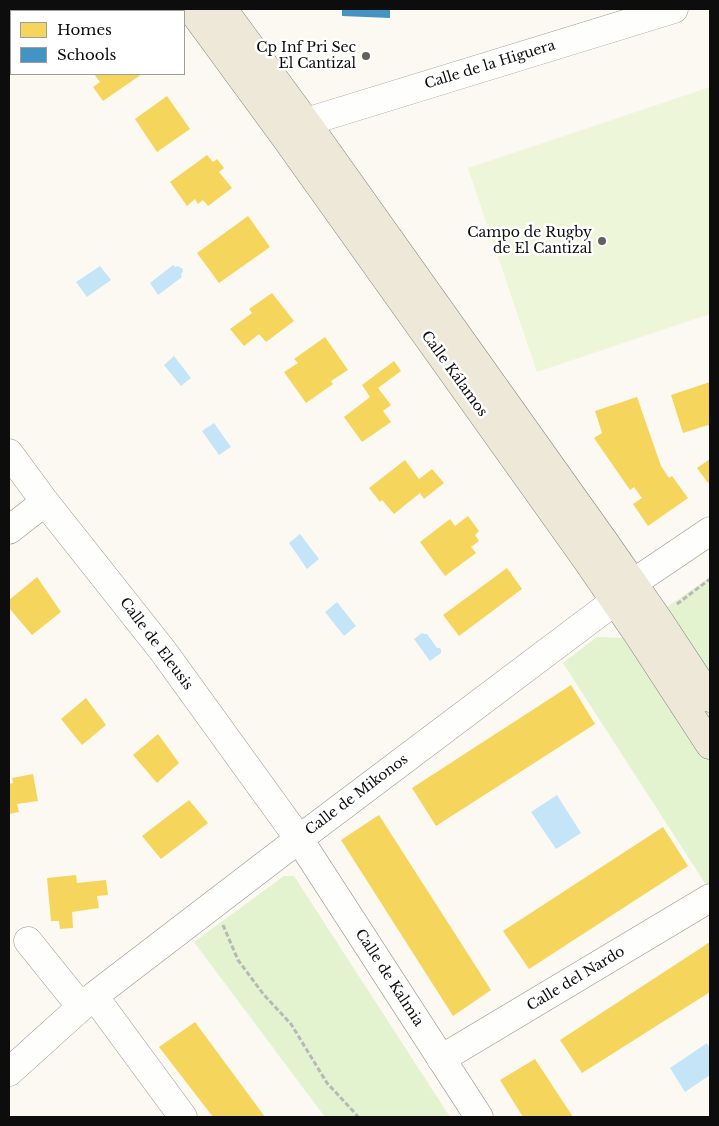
<!DOCTYPE html>
<html>
<head>
<meta charset="utf-8">
<style>
	body { margin:0 }
	#map { position:relative; width:719px; height:1126px; overflow:hidden; background:#fbf9f1; font-family:"Libre Baskerville",serif }
	canvas { display:block }
	.frame { position:absolute; inset:0; border:10px solid #0d0d0d; pointer-events:none }
	.legend { position:absolute; left:10px; top:10px; width:175px; height:65px; box-sizing:border-box; background:#fff; border:1px solid #9e9e9e; margin:0; padding:6px 9px; list-style:none; font-size:15px; color:#0d0d0d }
	.legend li { display:flex; align-items:center; gap:10px; height:25px }
	.legend b { width:25px; border:1px solid #9e9e9e }
</style>
</head>
<body>
<div id="map">
<canvas width="719" height="1126"></canvas>
<div class="frame"></div>
<ul class="legend">
<li><b style="height:14px;background:#f6d55c"></b>Homes</li>
<li><b style="height:14px;background:#4393c3"></b>Schools</li>
</ul>
</div>
<script>
const ctx = document.querySelector('canvas').getContext('2d');
ctx.lineJoin = 'round';
function fill(path, color) { ctx.fillStyle = color; ctx.fill(path, 'evenodd'); }
const shape = rows => new Path2D(rows.map(r => 'M' + r).join(''));
function strokePath(path, color, width, dash) { ctx.strokeStyle = color; ctx.lineWidth = width; ctx.lineCap = dash ? 'butt' : 'round'; ctx.setLineDash(dash || []); ctx.stroke(path); }
function write(font, color, halo, rows, align = 'center') {
  ctx.font = font + ' "Libre Baskerville",serif'; ctx.lineWidth = 5; ctx.setLineDash([]); ctx.textBaseline = 'middle'; ctx.strokeStyle = halo; ctx.fillStyle = color; for (const [text, x, y, turn = 0] of rows) {
    ctx.save(); ctx.translate(x, y); ctx.rotate((+turn || 0) * Math.PI / 180); ctx.textAlign = isNaN(turn) ? turn : align; if (halo) ctx.strokeText(text, 0, 0); ctx.fillText(text, 0, 0); ctx.restore();
  }
}
const green = shape([
	[710,577,710,891,563,663,597,637,623,638],
	[284,876,294,876,450,1117,325,1117,194,942]
]);
const pitch = shape([
	[710,87,710,314,537,372,468,168]
]);
const water = shape([
	[173,265,175,267,178,266,183,269,183,271,181,275,182,277,158,295,150,283],
	[100,266,111,280,87,297,76,282],
	[174,356,191,378,181,386,164,365],
	[214,423,231,447,219,455,202,431],
	[300,534,319,559,307,569,289,543],
	[337,602,356,626,344,636,325,612],
	[422,633,424,634,427,634,437,648,440,648,441,650,441,653,430,661,414,639],
	[557,795,581,833,556,849,531,812],
	[707,1043,710,1049,710,1075,685,1092,670,1068]
]);
const homes = shape([
	[56,9,100,9,101,11,58,11],
	[94,74,142,74,103,101,93,87,100,82],
	[167,96,190,129,157,152,135,119],
	[207,155,213,162,217,159,224,168,219,172,232,188,208,206,203,200,198,204,195,199,187,206,170,182],
	[248,216,270,247,219,283,197,253],
	[272,293,294,321,266,342,259,334,244,346,230,329,252,313,249,309],
	[325,337,348,370,331,381,333,384,306,403,284,372,298,363,294,359],
	[394,361,401,371,378,388,391,405,383,411,391,422,362,442,344,417,370,397,362,385],
	[710,382,710,428,708,425,683,433,671,395],
	[637,397,661,466,669,478,672,476,688,498,648,526,633,504,642,498,634,487,630,490,594,438,602,433,595,411],
	[710,459,710,482,708,483,697,468],
	[405,460,419,479,432,469,444,483,424,499,420,493,394,514,382,500,380,502,369,488],
	[468,516,479,531,475,535,479,541,471,547,476,553,445,576,420,542,450,519,455,526],
	[507,568,522,589,459,636,443,615],
	[37,577,61,612,32,635,9,608,9,600],
	[571,685,595,724,436,826,412,788],
	[86,698,106,725,82,745,61,719],
	[158,734,179,763,157,783,133,755],
	[33,774,38,801,17,804,19,812,9,814,9,784,13,783,12,778],
	[189,800,208,823,161,859,142,836],
	[379,815,491,990,453,1016,341,840],
	[663,827,688,866,529,969,503,931],
	[76,875,77,883,106,880,108,895,97,896,99,908,72,912,73,928,60,929,59,921,51,921,47,878],
	[710,942,710,992,582,1073,560,1040],
	[195,1022,265,1117,213,1117,159,1047],
	[535,1059,573,1117,523,1117,500,1080]
]);
const schools = shape([
	[342,9,390,9,390,18,342,16]
]);
const path = shape([
	[677,604,710,579],
	[223,925,238,960,264,995,291,1024,327,1083,353,1111,358,1117]
]);
const minor = shape([
	[306,122,674,9],
	[9,453,45,502,163,651,299,839,479,1117],
	[9,530,45,502],
	[28,941,81,1007],
	[94,996,183,1117],
	[441,1059,710,898],
	[9,1072,81,1007,94,996,299,839,615,601,633,583,710,531]
]);
const major = shape([
	[191,9,287,140,586,559,639,636,710,745],
	[223,9,306,122,606,544,660,622,710,698]
]);
const markers = [
	[366,56,5,"#60605d"],
	[602,241,5,"#60605d"]
];
const poiNames = [
	["Cp Inf Pri Sec",356,48],
	["El Cantizal",356,64],
	["Campo de Rugby",592,233],
	["de El Cantizal",592,249]
];
const streetNames = [
	["Calle de la Higuera",490,65,-17],
	["Calle Kálamos",454,374,54],
	["Calle de Eleusis",156,644,53],
	["Calle de Mikonos",357,795,-37],
	["Calle de Kalmia",389,978,57],
	["Calle del Nardo",576,979,-31]
];
fill(green, '#e3f2cf');
fill(pitch, '#eef6d9');
fill(water, '#c4e5f8');
fill(homes, '#f6d55c');
fill(schools, '#4393c3');
strokePath(minor, '#949390', 29);
strokePath(major, '#81817d', 29);
strokePath(path, '#b8b8b6', 3, [5, 2.5]);
strokePath(minor, '#fefefd', 28);
strokePath(major, '#ede8d8', 28);
for (const [x, y, r, color] of markers) { const dot = new Path2D(); dot.arc(x, y, r, 0, 2 * Math.PI); ctx.fillStyle = color; ctx.fill(dot); strokePath(dot, '#fff', 2); }
write('14px', '#0d0d0d', '#fff', poiNames, 'right');
write('14px', '#0d0d0d', '#fff', streetNames);
</script>
</body>
</html>
